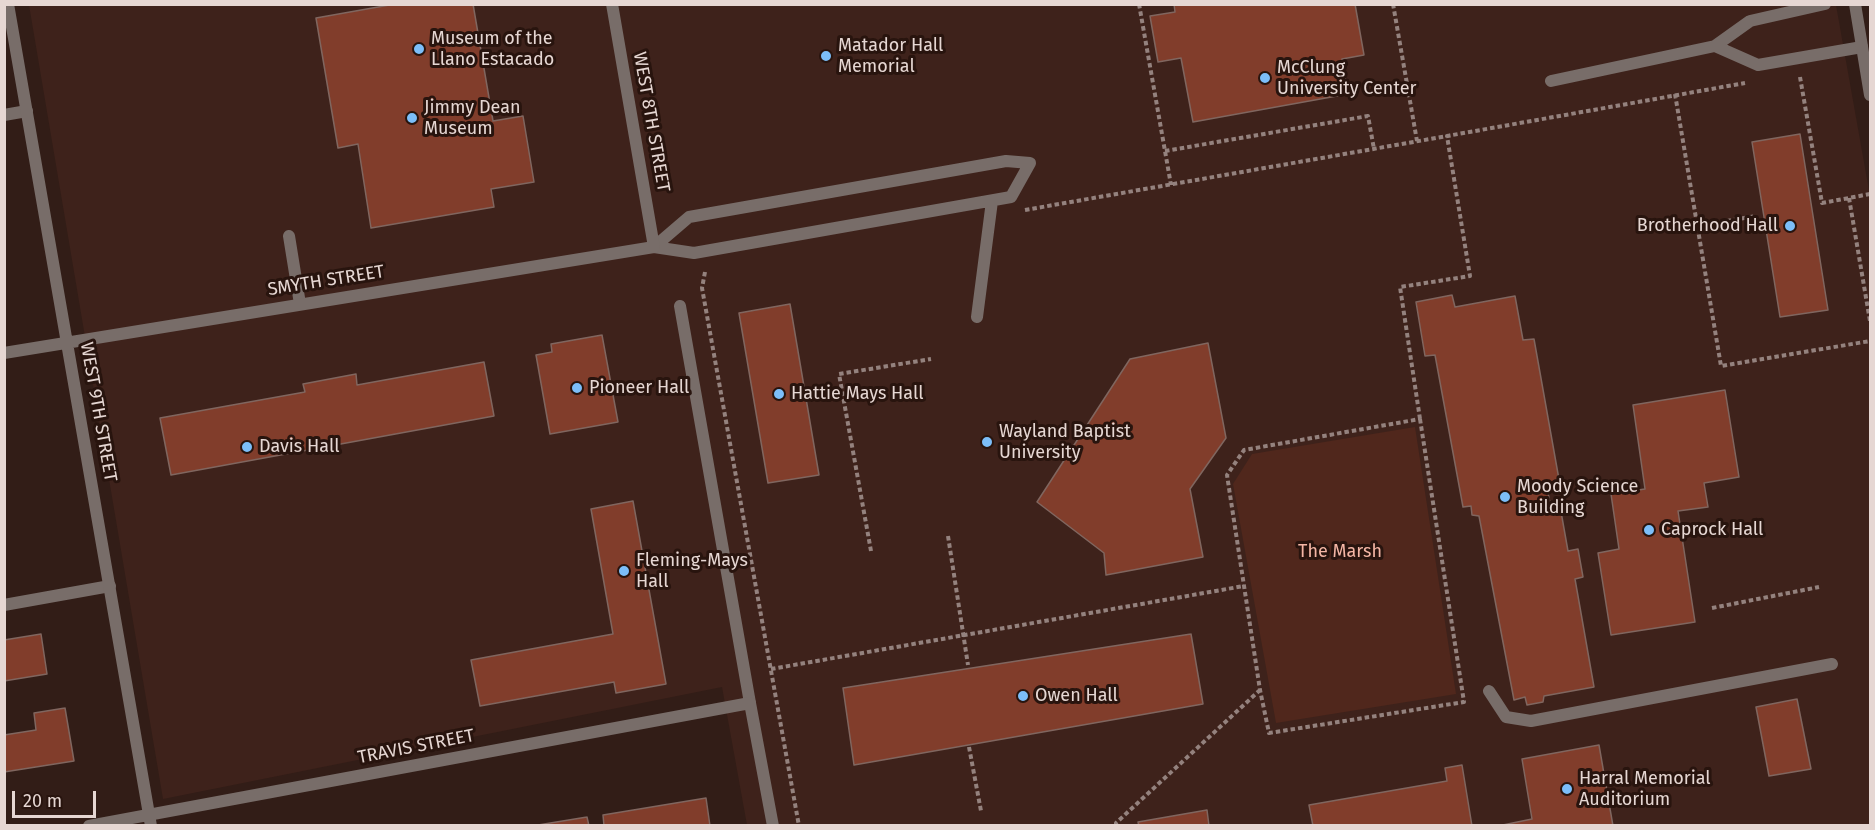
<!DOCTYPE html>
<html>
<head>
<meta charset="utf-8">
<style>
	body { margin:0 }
	#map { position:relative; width:1875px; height:830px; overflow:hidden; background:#321d17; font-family:"Fira Sans",sans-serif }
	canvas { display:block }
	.frame { position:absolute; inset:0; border:6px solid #e6d7d3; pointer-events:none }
	.scale { position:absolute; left:12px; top:791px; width:84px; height:27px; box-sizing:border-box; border:3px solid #e6d7d3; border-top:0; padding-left:8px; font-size:18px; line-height:21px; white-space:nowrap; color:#e6d7d3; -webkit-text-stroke:4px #28140e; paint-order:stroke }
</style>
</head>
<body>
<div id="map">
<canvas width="1875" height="830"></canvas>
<div class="frame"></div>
<div class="scale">20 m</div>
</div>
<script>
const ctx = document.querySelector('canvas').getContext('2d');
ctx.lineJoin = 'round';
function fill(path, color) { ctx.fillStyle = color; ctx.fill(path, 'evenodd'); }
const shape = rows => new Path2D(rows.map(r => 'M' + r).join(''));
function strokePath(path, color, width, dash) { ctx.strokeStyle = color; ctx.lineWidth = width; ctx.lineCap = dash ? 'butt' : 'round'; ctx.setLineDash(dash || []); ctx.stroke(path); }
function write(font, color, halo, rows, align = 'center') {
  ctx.font = font + ' "Fira Sans",sans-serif'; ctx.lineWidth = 6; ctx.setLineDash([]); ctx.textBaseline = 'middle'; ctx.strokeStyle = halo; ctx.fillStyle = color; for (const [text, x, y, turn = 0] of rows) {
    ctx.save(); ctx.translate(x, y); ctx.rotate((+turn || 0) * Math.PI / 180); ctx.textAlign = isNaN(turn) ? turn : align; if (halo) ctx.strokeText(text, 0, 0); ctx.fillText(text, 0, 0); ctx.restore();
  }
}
const built = shape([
	[29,5,1836,5,1870,196,1870,825,747,825,722,687,163,799]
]);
const green = shape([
	[1415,427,1456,694,1276,723,1233,484,1252,454]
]);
const building = shape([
	[395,4,473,4,493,121,523,116,534,182,491,189,494,207,371,228,358,144,338,148,316,18,395,4],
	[1174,4,1355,4,1364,55,1342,59,1348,94,1193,122,1181,58,1158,62,1150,16,1175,12,1174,4],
	[1800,134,1828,310,1780,317,1752,142,1800,134],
	[1452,295,1455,307,1515,296,1523,340,1534,339,1560,485,1547,488,1551,508,1560,506,1568,551,1578,549,1583,577,1575,579,1594,687,1544,696,1543,702,1527,705,1525,697,1514,700,1479,516,1472,515,1471,506,1463,507,1435,355,1425,356,1416,302,1452,295],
	[790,304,819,475,768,483,739,313,790,304],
	[602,335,618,422,550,434,536,355,552,352,551,344,602,335],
	[1208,343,1226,438,1190,489,1203,557,1106,575,1104,553,1037,502,1130,359,1208,343],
	[484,362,494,416,171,475,160,418,305,392,303,384,356,374,357,385,484,362],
	[1725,390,1739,477,1704,483,1708,507,1678,511,1695,622,1611,635,1598,553,1619,549,1611,494,1645,489,1633,405,1725,390],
	[633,501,666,684,616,693,614,682,480,706,471,660,613,634,591,509,633,501],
	[41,634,47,674,4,681,4,640,41,634],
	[1191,634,1203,704,854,765,843,688,1191,634],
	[1797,699,1811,769,1769,776,1756,707,1797,699],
	[65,708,74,761,4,772,4,735,36,730,34,713,65,708],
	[1599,745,1613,826,1498,826,1532,819,1522,759,1599,745],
	[1462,765,1472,826,1313,826,1309,805,1447,781,1445,768,1462,765],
	[706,798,710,826,604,826,603,815,706,798],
	[1207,810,1209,826,1139,826,1138,822,1207,810],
	[587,817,589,826,532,826,587,817]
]);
const path = shape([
	[1139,4,1171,185],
	[1393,4,1417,141],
	[1800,77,1822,203,1870,194],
	[1675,94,1721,366,1870,341],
	[1165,151,1368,116,1374,149],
	[1849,198,1870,321],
	[1025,210,1453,135],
	[1697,226,1756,216],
	[705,272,702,288,799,826],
	[1420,419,1464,702,1269,733,1260,690,1227,475,1244,450,1420,419],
	[1420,419,1400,287,1470,276,1447,136,1745,83],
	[948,536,968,665],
	[871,551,839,374,931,359],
	[1712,608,1819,587],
	[771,669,1244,586],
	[969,747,981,811],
	[1116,826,1116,823,1260,690]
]);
const service = shape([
	[1715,46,1758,65,1862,47],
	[1551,81,1715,46,1750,21,1825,4],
	[4,115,27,111],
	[1006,161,1030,163,1011,197,694,253,654,247,689,217,1006,161],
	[289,236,300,304],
	[680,306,750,703],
	[977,317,992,201],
	[4,605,110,586],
	[1489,691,1506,717,1531,721,1832,664]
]);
const minor = shape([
	[8,4,151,826],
	[1855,4,1870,95],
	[4,353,654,247,612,4],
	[89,826,750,703,773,826]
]);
const markers = [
	[419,49,6,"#7cbef9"],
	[826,56,6,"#7cbef9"],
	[1265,78,6,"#7cbef9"],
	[412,118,6,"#7cbef9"],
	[1790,226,6,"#7cbef9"],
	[577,388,6,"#7cbef9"],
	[779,394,6,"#7cbef9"],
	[987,442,6,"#7cbef9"],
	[247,447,6,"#7cbef9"],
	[1505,497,6,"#7cbef9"],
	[1649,530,6,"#7cbef9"],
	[624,571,6,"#7cbef9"],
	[1023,696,6,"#7cbef9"],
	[1567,789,6,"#7cbef9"]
];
const poiNames = [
	["Museum of the",431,39],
	["Llano Estacado",431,60],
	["Matador Hall",838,46],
	["Memorial",838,67],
	["McClung",1277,68],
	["University Center",1277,89],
	["Jimmy Dean",424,108],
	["Museum",424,129],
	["Brotherhood Hall",1778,226,"right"],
	["Pioneer Hall",589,388],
	["Hattie Mays Hall",791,394],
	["Wayland Baptist",999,432],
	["University",999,453],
	["Davis Hall",259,447],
	["Moody Science",1517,487],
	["Building",1517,508],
	["Caprock Hall",1661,530],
	["Fleming-Mays",636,561],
	["Hall",636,582],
	["Owen Hall",1035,696],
	["Harral Memorial",1579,779],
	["Auditorium",1579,800]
];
const streetNames = [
	["WEST 8TH STREET",651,122,80],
	["SMYTH STREET",326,281,-9],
	["WEST 9TH STREET",98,412,80],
	["TRAVIS STREET",416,747,-11]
];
const parkNames = [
	["The Marsh",1340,552]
];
fill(built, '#3e221b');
fill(green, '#50271c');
fill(building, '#813d2b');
strokePath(building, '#80665f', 1.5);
strokePath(path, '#94827e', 4, [4.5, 3]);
strokePath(service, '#786d69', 12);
strokePath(minor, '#786d69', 12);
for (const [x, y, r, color] of markers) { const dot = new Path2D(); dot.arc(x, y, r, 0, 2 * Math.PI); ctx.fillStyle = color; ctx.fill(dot); strokePath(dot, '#28140e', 2); }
write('18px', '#e6d7d3', '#28140e', poiNames, 'left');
write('18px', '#e6d7d3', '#28140e', streetNames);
write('18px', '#f4b6a5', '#28140e', parkNames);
</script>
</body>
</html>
